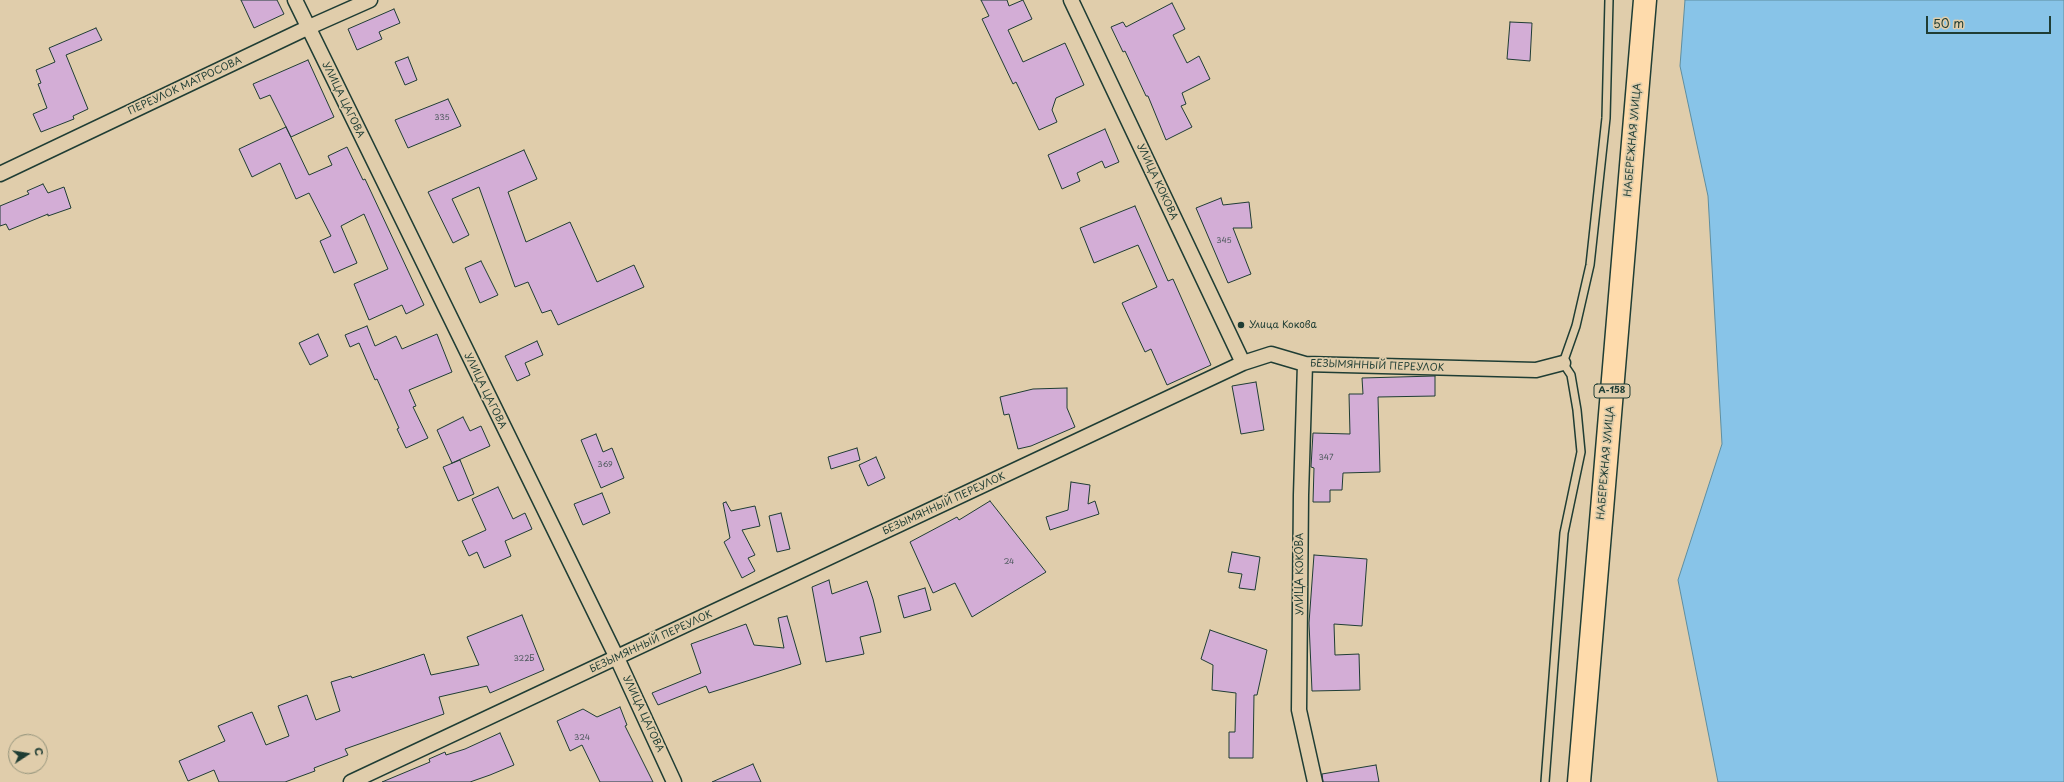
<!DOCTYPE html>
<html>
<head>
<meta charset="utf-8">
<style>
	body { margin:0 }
	#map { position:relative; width:2064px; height:782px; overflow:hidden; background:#e0cdab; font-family:"Playpen Sans",sans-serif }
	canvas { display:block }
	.north { position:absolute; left:8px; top:734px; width:40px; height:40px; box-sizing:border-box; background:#e0cdab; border:1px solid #93937b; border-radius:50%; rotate:78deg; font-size:11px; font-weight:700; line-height:16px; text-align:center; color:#1f3d34 }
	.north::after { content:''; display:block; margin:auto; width:14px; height:18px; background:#1f3d34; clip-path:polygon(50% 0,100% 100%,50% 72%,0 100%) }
	.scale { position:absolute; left:1926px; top:16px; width:125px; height:18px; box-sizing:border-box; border:2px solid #1f3d34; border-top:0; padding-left:5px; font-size:12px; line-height:14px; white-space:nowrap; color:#1f3d34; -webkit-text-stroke:3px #e0cdab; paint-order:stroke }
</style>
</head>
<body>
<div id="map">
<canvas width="2064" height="782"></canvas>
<div class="north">С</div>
<div class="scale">50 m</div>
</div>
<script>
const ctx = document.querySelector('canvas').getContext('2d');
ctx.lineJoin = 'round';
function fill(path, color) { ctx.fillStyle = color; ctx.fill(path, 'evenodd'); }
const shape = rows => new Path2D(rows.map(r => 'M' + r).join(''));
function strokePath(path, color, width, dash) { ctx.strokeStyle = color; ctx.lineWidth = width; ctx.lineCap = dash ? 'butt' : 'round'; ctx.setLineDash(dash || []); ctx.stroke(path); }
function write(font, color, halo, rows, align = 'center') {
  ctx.font = font + ' "Playpen Sans",sans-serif'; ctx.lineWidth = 3.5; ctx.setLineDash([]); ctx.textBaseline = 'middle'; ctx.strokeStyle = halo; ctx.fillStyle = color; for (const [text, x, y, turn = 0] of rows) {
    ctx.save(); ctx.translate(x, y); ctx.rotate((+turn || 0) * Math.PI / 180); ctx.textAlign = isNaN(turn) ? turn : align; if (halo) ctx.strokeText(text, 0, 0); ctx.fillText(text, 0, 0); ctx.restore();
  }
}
const water = shape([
	[1685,0,2064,0,2064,782,1718,782,1678,580,1722,444,1708,196,1680,66,1685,0]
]);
const building = shape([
	[241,0,277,0,284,14,254,28,241,0],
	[981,0,1007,0,1009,6,1023,0,1032,19,1008,30,1023,62,1065,43,1084,85,1056,98,1052,110,1057,122,1039,130,1016,82,1013,84,982,19,989,16,981,0],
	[1172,3,1185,29,1173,35,1187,63,1199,56,1210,79,1182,93,1186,104,1181,106,1192,127,1166,140,1148,96,1146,96,1125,51,1123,52,1111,27,1123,22,1126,27,1172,3],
	[394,9,400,23,379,32,382,39,357,50,348,29,394,9],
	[1510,22,1532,23,1530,61,1507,59,1510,22],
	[96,28,102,40,66,55,88,109,73,116,74,119,41,132,33,114,47,108,38,84,41,83,36,70,55,62,49,48,96,28],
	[408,57,417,80,405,85,395,62,408,57],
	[308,60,334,117,291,137,270,95,260,99,253,84,308,60],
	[448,99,461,126,408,148,395,120,448,99],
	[286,127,309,175,332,165,328,156,347,147,363,180,365,179,424,305,406,314,402,305,369,320,354,284,388,269,364,214,341,226,357,263,334,273,320,241,331,236,309,193,296,199,280,163,252,177,239,149,286,127],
	[1105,129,1119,162,1105,168,1102,161,1077,173,1080,181,1062,189,1048,155,1105,129],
	[524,150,537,179,508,192,526,242,570,222,597,282,634,265,644,287,558,325,551,310,542,313,528,282,515,287,479,187,452,199,469,235,453,243,428,192,524,150],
	[43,184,48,193,64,187,71,208,48,216,48,214,9,230,6,224,0,226,0,206,29,194,27,191,43,184],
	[1221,198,1223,205,1249,202,1252,228,1233,228,1251,274,1228,283,1196,208,1221,198],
	[1135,206,1168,281,1173,279,1211,365,1167,385,1151,349,1145,352,1122,303,1157,287,1138,245,1094,263,1080,228,1135,206],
	[481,261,498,295,480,303,465,268,481,261],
	[367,326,375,346,396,336,402,349,437,334,452,372,409,390,416,406,413,407,428,438,406,448,397,429,399,428,377,379,375,380,359,343,350,347,345,335,367,326],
	[318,334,328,356,310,365,299,343,318,334],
	[537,341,543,355,525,363,530,375,517,381,505,356,537,341],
	[1435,376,1435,396,1378,397,1380,472,1343,473,1342,490,1330,490,1330,502,1313,502,1314,468,1311,467,1313,433,1350,434,1349,394,1363,394,1362,378,1435,376],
	[1256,382,1264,430,1241,434,1232,386,1256,382],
	[1067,388,1067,408,1075,427,1031,446,1018,449,1009,414,1004,415,1000,397,1033,389,1067,388],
	[463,417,470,431,481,426,490,446,452,463,437,430,463,417],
	[596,434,603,452,612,448,624,478,601,488,581,440,596,434],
	[857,448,860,460,831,469,828,457,857,448],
	[876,457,885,478,868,486,859,465,876,457],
	[460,460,474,494,458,501,443,467,460,460],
	[1071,482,1090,485,1088,504,1095,501,1099,514,1050,530,1046,517,1068,510,1071,482],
	[498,487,513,519,525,513,532,529,505,541,511,556,484,568,477,552,469,556,462,541,486,530,472,499,498,487],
	[602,493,610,513,583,525,574,504,602,493],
	[990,501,1046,572,972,617,955,583,933,593,910,542,957,517,959,520,990,501],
	[726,502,731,511,755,506,760,526,742,530,755,555,748,558,755,571,742,578,724,542,730,538,723,503,726,502],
	[781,513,790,549,777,552,769,516,781,513],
	[1232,552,1260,557,1255,590,1239,588,1242,574,1228,572,1232,552],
	[1314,555,1367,559,1362,626,1334,624,1335,655,1359,654,1360,690,1312,691,1309,623,1314,555],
	[829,580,832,594,867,581,873,599,881,632,860,637,864,654,826,662,812,587,829,580],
	[925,588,931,610,904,618,898,596,925,588],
	[522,615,544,670,490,693,487,686,439,697,444,714,345,749,348,755,314,768,315,771,285,782,219,782,214,770,188,781,179,761,225,741,218,726,252,712,266,745,289,736,278,706,307,695,316,720,340,711,331,682,351,676,352,678,424,654,431,675,479,665,467,637,522,615],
	[787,616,801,664,709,693,706,686,658,705,652,693,701,673,691,644,746,624,754,645,784,648,778,618,787,616],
	[1210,630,1267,650,1257,695,1254,695,1253,758,1229,758,1229,732,1235,732,1236,693,1212,690,1213,665,1201,659,1210,630],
	[620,707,627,725,625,726,653,782,600,782,582,745,570,751,557,721,583,709,597,717,620,707],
	[500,733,514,765,490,775,470,782,382,782,430,762,429,759,445,752,446,755,465,749,500,733],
	[753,764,761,782,712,782,753,764],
	[1376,765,1379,782,1323,782,1322,774,1376,765]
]);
const service = shape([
	[1545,782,1564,533,1581,452,1577,410,1571,375,1563,363,1576,326,1590,265,1606,118,1609,0]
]);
const minor = shape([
	[295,0,617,658,674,782],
	[1071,0,1243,363],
	[0,174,307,28,370,0],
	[1305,364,1301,495,1299,710,1315,782],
	[351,782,1243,363,1271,354,1305,364,1536,370,1563,363]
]);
const primary = shape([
	[1579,782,1645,0]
]);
const markers = [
	[1241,325,4,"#1f3d34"]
];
const numberNames = [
	["335",442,118],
	["345",1224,241],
	["347",1326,458],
	["369",605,465],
	["24",1009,562],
	["322Б",524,659],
	["324",582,738]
];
const shields = [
	[1612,391,36]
];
const shieldNames = [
	["А-158",1612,391]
];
const streetNames = [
	["ПЕРЕУЛОК МАТРОСОВА",185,86,-25],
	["УЛИЦА ЦАГОВА",343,100,64],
	["НАБЕРЕЖНАЯ УЛИЦА",1633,140,-85],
	["УЛИЦА КОКОВА",1157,182,65],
	["БЕЗЫМЯННЫЙ ПЕРЕУЛОК",1377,366,2],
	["УЛИЦА ЦАГОВА",485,391,64],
	["НАБЕРЕЖНАЯ УЛИЦА",1606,463,-85],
	["БЕЗЫМЯННЫЙ ПЕРЕУЛОК",944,504,-25],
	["УЛИЦА КОКОВА",1300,574,-90],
	["БЕЗЫМЯННЫЙ ПЕРЕУЛОК",651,642,-25],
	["УЛИЦА ЦАГОВА",643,714,65]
];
const poiNames = [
	["Улица Кокова",1249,325]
];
fill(water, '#88c4e8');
strokePath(water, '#5e8ea0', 1);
fill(building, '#d3add6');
strokePath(building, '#1f3d34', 1);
strokePath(service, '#1f3d34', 10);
strokePath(minor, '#1f3d34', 17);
strokePath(primary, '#1f3d34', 25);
strokePath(service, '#e0cdab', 7);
strokePath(minor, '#e0cdab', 14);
strokePath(primary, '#fedbac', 22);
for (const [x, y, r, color] of markers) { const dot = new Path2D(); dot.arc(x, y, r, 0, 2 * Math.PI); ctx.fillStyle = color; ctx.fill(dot); strokePath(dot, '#e0cdab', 1.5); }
write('8px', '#4c595c', null, numberNames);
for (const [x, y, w] of shields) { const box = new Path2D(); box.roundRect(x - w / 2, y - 7, w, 14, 3); ctx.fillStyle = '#e0cdab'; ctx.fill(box); strokePath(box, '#1f3d34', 1); }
write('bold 9px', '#1f3d34', null, shieldNames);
write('10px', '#1f3d34', '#e0cdab', streetNames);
write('10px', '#1f3d34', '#e0cdab', poiNames, 'left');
</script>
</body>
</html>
